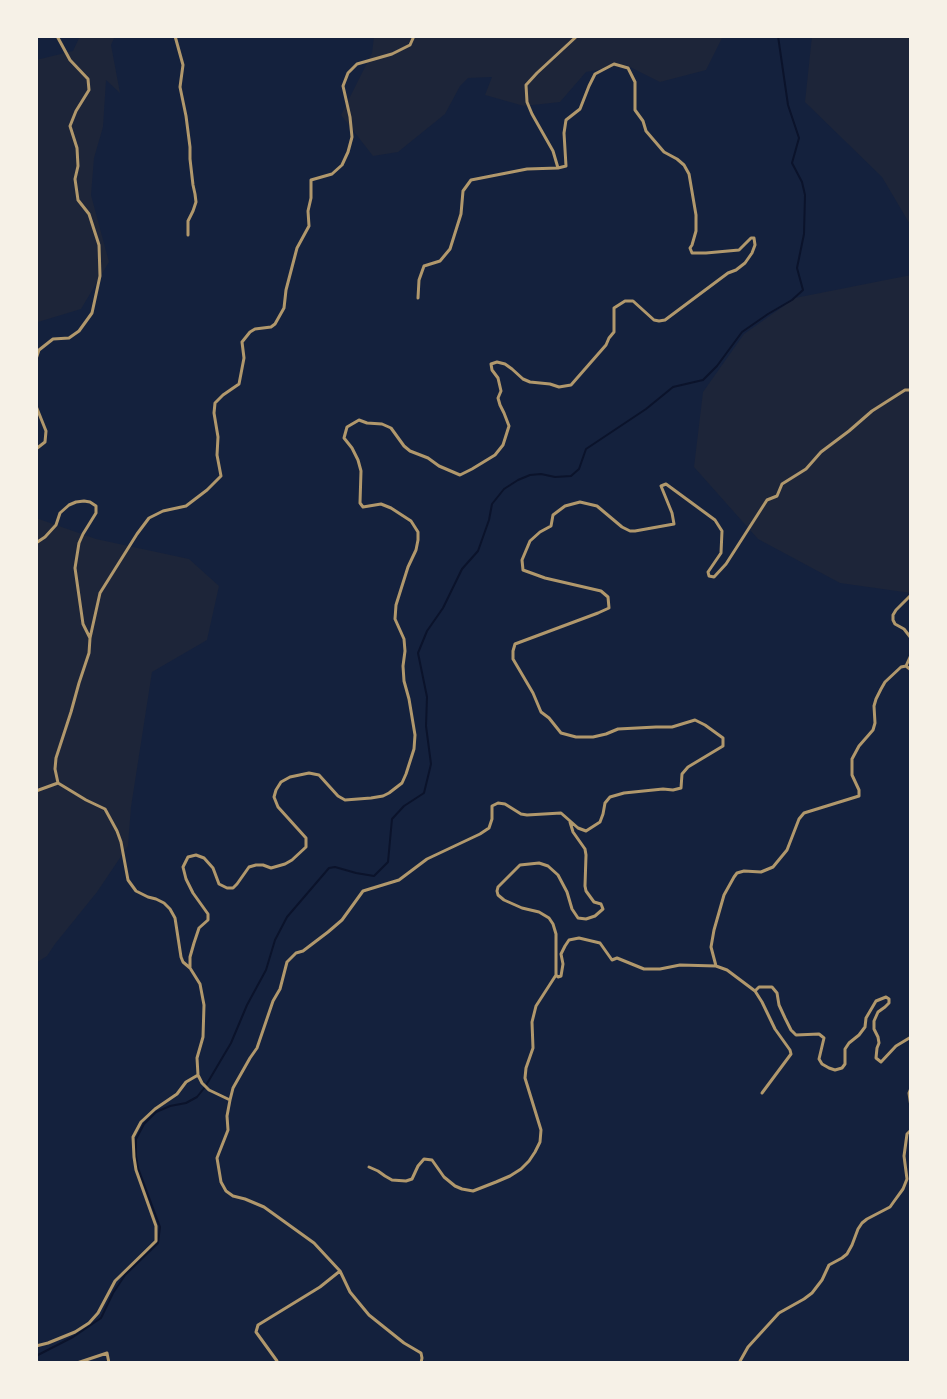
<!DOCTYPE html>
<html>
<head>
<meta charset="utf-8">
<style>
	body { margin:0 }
	#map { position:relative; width:947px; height:1399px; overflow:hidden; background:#14213d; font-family:"PT Serif",serif }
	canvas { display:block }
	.frame { position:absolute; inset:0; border:38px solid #f6f1e7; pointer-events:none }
</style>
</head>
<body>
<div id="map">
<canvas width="947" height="1399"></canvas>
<div class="frame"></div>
</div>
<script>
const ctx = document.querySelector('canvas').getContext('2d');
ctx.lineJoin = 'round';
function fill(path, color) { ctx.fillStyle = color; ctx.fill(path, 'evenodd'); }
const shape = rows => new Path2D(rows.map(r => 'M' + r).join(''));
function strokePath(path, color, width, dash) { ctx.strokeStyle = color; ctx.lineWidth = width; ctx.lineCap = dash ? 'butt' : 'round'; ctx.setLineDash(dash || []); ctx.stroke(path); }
const green = shape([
	[80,36,115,36,111,45,120,93,106,80,103,127,94,158,91,195,109,262,81,309,38,322,36,327,36,60,73,51],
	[374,36,723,36,706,70,660,82,626,65,586,72,560,102,524,106,485,95,492,77,468,78,460,86,445,114,398,152,373,156,341,115,372,53],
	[812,36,911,36,911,226,882,177,805,102],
	[911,275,911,593,840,583,758,539,694,467,703,392,744,334,795,298],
	[36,518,96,539,189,559,219,586,207,640,152,672,131,807,128,846,97,892,55,944,47,956,36,963]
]);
const stream = shape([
	[36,1356,73,1337,101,1318,113,1293,125,1275,158,1243,160,1227,138,1168,136,1156,136,1139,144,1124,156,1112,170,1106,186,1103,197,1097,205,1087,231,1043,247,1005,266,970,275,940,287,917,329,868,335,867,356,873,374,876,388,862,392,819,404,806,424,793,431,764,426,726,427,697,418,653,427,631,443,608,462,569,478,551,489,520,492,504,504,489,518,480,530,475,541,474,555,477,571,476,579,469,586,449,646,409,673,387,703,380,717,366,742,332,768,314,792,300,803,290,797,268,804,234,805,195,802,182,792,163,799,138,788,105,778,36]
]);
const minor = shape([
	[175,36,183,65,180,87,186,116,190,147,190,159,193,185,195,194,196,202,193,211,188,221,188,235],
	[558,168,553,151,532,114,527,102,526,85,537,73,577,36],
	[36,359,39,350,53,339,69,338,79,331,92,313,100,276,99,245,89,214,78,200,75,179,78,166,77,148,70,126,76,111,89,90,88,79,70,60,57,36],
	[36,406,46,431,45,442,36,449],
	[36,543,45,537,56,525,60,513,69,505,76,502,84,501,90,502,96,506,96,513,83,534,79,543,75,568,83,624,90,638,89,653,79,683,71,712,56,758,55,769,58,783,86,800,105,809,117,831,121,842,128,880,136,891,148,897,156,899,164,903,170,909,175,918,181,957,183,962,190,968,200,984,204,1005,203,1037,197,1058,198,1075,202,1083,209,1090,230,1100,227,1116,228,1130,217,1158,221,1182,226,1191,233,1196,245,1199,264,1207,314,1243,340,1271,350,1292,369,1315,404,1343,421,1353,422,1358,421,1363],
	[911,595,896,610,893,615,893,620,895,624,904,629,911,638],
	[90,638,100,593,137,534,149,518,163,511,186,506,207,490,221,476,217,455,218,437,214,413,215,403,223,395,239,384,244,358,242,342,250,332,255,329,271,327,275,324,284,308,286,290,297,248,309,226,308,211,311,198,311,180,332,174,342,165,348,152,352,137,350,117,343,86,348,73,357,64,392,54,410,45,414,36],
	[906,666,911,655],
	[906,666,911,670],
	[36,791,58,783],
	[570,822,573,832,585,849,586,855,585,886,586,891,594,902,601,904,603,909,595,916,586,919,578,918,572,909,567,892,558,875,548,866,539,863,520,865,498,887,497,891,498,895,504,900,522,908,539,912,549,918,553,924,556,934,556,975,558,977,561,976,563,964,561,954,565,946,569,940,579,938,600,943,612,960,617,958,644,969,660,969,680,965,716,966,727,970,755,991,762,1002,775,1029,790,1050,791,1054,762,1093],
	[716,966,711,947,714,930,724,895,734,877,737,873,744,871,761,872,773,867,787,850,799,819,804,813,859,796,859,790,852,775,852,759,859,746,873,730,875,723,874,706,876,699,881,689,885,682,901,667,906,666],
	[190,968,190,957,194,943,199,928,208,920,208,914,193,893,186,879,183,867,188,857,196,855,204,858,213,868,219,884,227,888,233,888,237,884,249,867,256,865,263,865,271,868,285,864,292,860,306,847,306,838,278,807,274,797,276,790,281,782,290,777,309,773,319,775,338,796,345,800,371,798,383,796,389,793,402,783,406,774,414,749,415,735,409,699,404,681,403,666,405,651,404,639,395,619,396,605,408,567,416,550,418,540,418,532,411,521,391,508,381,504,363,507,360,503,361,471,358,460,352,448,344,438,347,427,359,420,367,423,382,424,391,428,404,446,410,451,428,458,439,466,460,475,472,469,495,455,503,445,509,426,504,413,500,405,498,398,501,391,498,378,492,370,491,364,497,362,505,364,512,369,523,379,530,382,550,384,559,387,571,385,606,345,609,338,614,332,614,308,625,301,633,301,654,320,659,321,665,320,728,273,736,270,745,263,752,253,755,245,754,238,751,238,739,250,706,253,692,253,690,248,692,245,696,231,696,215,689,174,684,165,677,159,664,152,646,131,643,121,635,110,635,82,628,68,614,64,595,74,589,86,580,109,566,120,564,133,566,166,558,168,527,169,471,180,463,191,461,214,450,249,440,261,424,266,419,280,418,298],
	[755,991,759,987,772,987,777,993,779,1005,785,1018,791,1030,796,1035,819,1034,824,1038,819,1059,822,1064,829,1068,835,1070,842,1068,845,1064,845,1049,849,1043,859,1035,865,1027,866,1018,876,1001,886,997,889,999,889,1003,885,1007,878,1012,874,1021,874,1029,878,1037,879,1043,877,1048,876,1058,881,1062,896,1046,911,1037],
	[911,1088,909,1093,911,1107],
	[230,1100,233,1088,250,1058,257,1048,273,1001,280,989,287,962,296,953,303,951,328,932,342,920,363,891,399,880,427,859,480,834,489,828,492,819,492,806,498,803,505,804,521,814,527,815,561,813,578,828,586,831,600,822,603,814,605,803,610,797,624,793,663,789,673,790,681,788,682,774,688,767,723,746,723,738,705,725,695,720,672,727,656,727,618,729,606,734,593,737,576,737,561,733,549,718,541,712,533,693,513,659,513,651,515,644,598,613,609,608,608,597,601,591,545,578,523,570,522,560,530,541,540,532,551,526,553,515,565,506,580,502,597,506,622,527,630,531,635,531,674,524,672,513,661,486,666,484,715,520,722,531,721,553,708,572,709,576,714,577,726,564,767,500,777,496,782,484,806,469,821,452,849,431,872,411,905,390,911,390],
	[369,1167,378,1171,385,1176,392,1180,406,1181,412,1179,418,1166,424,1159,432,1160,444,1177,455,1186,462,1189,473,1191,496,1182,510,1176,521,1169,529,1161,535,1152,540,1142,541,1130,525,1078,526,1068,533,1048,532,1022,536,1006,556,975],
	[36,1346,48,1343,75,1332,89,1323,98,1313,115,1281,156,1241,156,1226,136,1170,134,1157,133,1137,141,1122,155,1109,177,1094,186,1082,198,1075],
	[36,1360,38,1363],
	[277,1361,256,1332,258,1325,320,1287,340,1271],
	[77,1363,107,1353,109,1363],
	[739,1363,748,1347,779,1313,804,1299,812,1293,822,1280,829,1265,842,1258,847,1254,852,1245,858,1229,862,1223,867,1219,890,1207,895,1200,903,1189,907,1179,904,1156,907,1134,911,1130]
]);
fill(green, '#1d2539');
strokePath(stream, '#0b132b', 2);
strokePath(minor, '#b1986c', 3);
</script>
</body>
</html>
